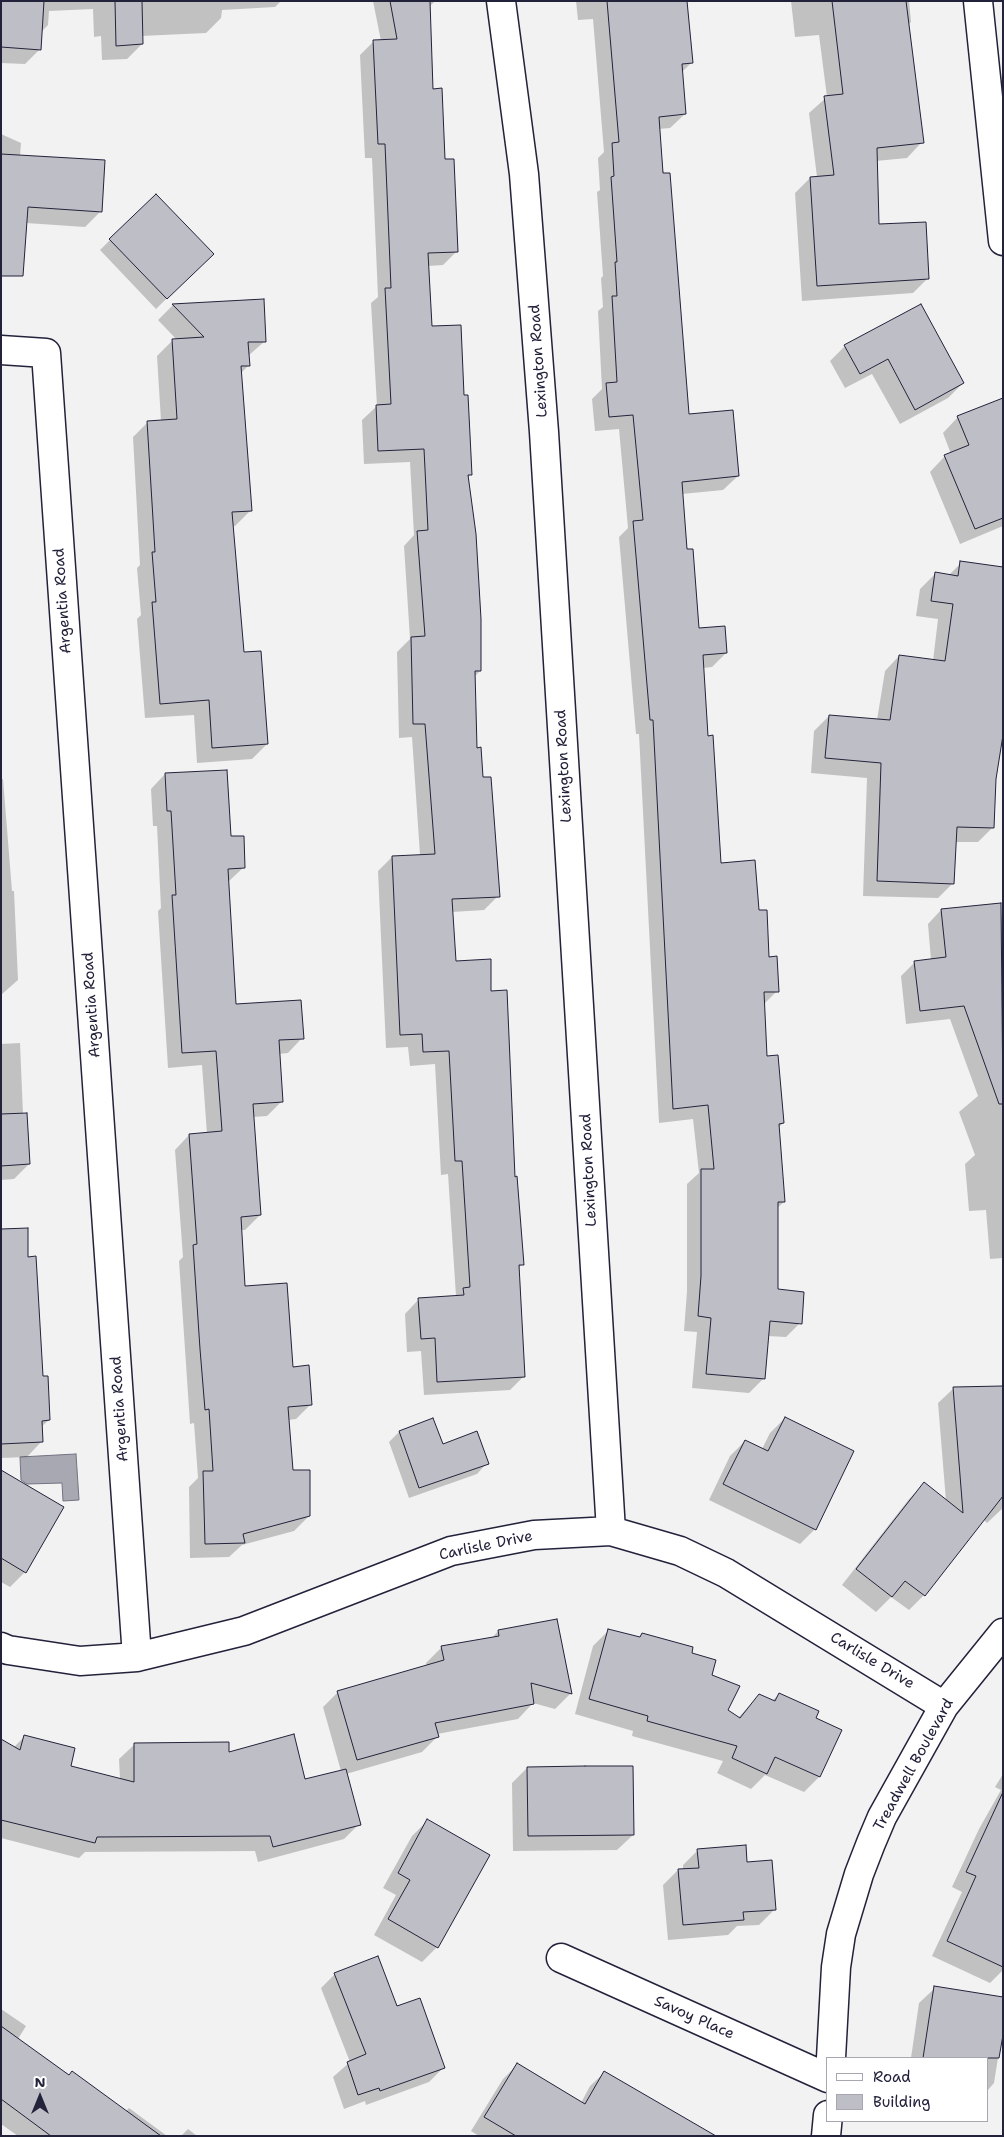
<!DOCTYPE html>
<html>
<head>
<meta charset="utf-8">
<style>
	body { margin:0 }
	#map { position:relative; width:1004px; height:2137px; overflow:hidden; background:#f2f2f3; font-family:"Shantell Sans",sans-serif }
	canvas { display:block }
	.frame { position:absolute; inset:0; border:2px solid #22223b; pointer-events:none }
	.legend { position:absolute; left:826px; top:2057px; width:162px; height:65px; box-sizing:border-box; background:#fff; border:1px solid #a7a7b1; margin:0; padding:6px 9px; list-style:none; font-size:15px; color:#22223b }
	.legend li { display:flex; align-items:center; gap:10px; height:25px }
	.legend b { width:25px; border:1px solid #a7a7b1 }
	.north { position:absolute; left:15px; top:2072px; width:50px; height:50px; -webkit-text-stroke:4px #fff; paint-order:stroke; rotate:0deg; font-size:14px; font-weight:700; line-height:20px; text-align:center; color:#22223b }
	.north::after { content:''; display:block; margin:auto; width:18px; height:22px; background:#22223b; clip-path:polygon(50% 0,100% 100%,50% 72%,0 100%) }
</style>
</head>
<body>
<div id="map">
<canvas width="1004" height="2137"></canvas>
<div class="frame"></div>
<ul class="legend">
<li><b style="height:6px;background:#fff"></b>Road</li>
<li><b style="height:14px;background:#bebec6"></b>Building</li>
</ul>
<div class="north">N</div>
</div>
<script>
const ctx = document.querySelector('canvas').getContext('2d');
ctx.lineJoin = 'round';
function fill(path, color) { ctx.fillStyle = color; ctx.fill(path, 'evenodd'); }
const shape = rows => new Path2D(rows.map(r => 'M' + r).join(''));
function strokePath(path, color, width, dash) { ctx.strokeStyle = color; ctx.lineWidth = width; ctx.lineCap = dash ? 'butt' : 'round'; ctx.setLineDash(dash || []); ctx.stroke(path); }
function write(font, color, halo, rows, align = 'center') {
  ctx.font = font + ' "Shantell Sans",sans-serif'; ctx.lineWidth = 4; ctx.setLineDash([]); ctx.textBaseline = 'middle'; ctx.strokeStyle = halo; ctx.fillStyle = color; for (const [text, x, y, turn = 0] of rows) {
    ctx.save(); ctx.translate(x, y); ctx.rotate((+turn || 0) * Math.PI / 180); ctx.textAlign = isNaN(turn) ? turn : align; if (halo) ctx.strokeText(text, 0, 0); ctx.fillText(text, 0, 0); ctx.restore();
  }
}
const water = shape([
	[76,1454,79,1500,63,1501,62,1483,27,1484,21,1480,20,1457,76,1454]
]);
const shadow = shape([
	[1,1,281,1,275,7,222,10,221,18,206,33,141,36,142,44,127,59,102,60,101,36,94,37,93,9,49,11,48,25,41,32,40,49,25,64,1,63],
	[373,1,435,1,429,7,431,90,457,251,443,265,428,266,430,328,463,396,470,475,467,478,480,671,474,677,476,749,498,896,484,910,452,912,455,962,490,992,514,1178,522,1264,518,1269,524,1376,510,1390,424,1395,421,1351,407,1352,405,1314,419,1299,456,1296,448,1174,441,1175,435,1064,410,1066,408,1047,386,1048,378,871,392,857,420,855,412,737,399,738,397,652,410,639,404,546,414,535,410,462,364,464,362,420,377,406,371,303,378,297,372,158,365,158,360,55,374,41,381,41],
	[576,1,652,1,691,63,681,73,685,114,670,128,659,129,688,415,738,476,723,490,682,494,686,550,698,629,726,653,712,667,703,668,707,737,720,864,757,912,777,991,763,1005,766,1057,783,1123,778,1128,784,1202,776,1209,776,1291,800,1323,786,1337,767,1336,764,1378,749,1393,692,1388,697,1332,684,1331,687,1291,687,1184,699,1173,693,1119,659,1123,639,734,636,734,619,537,628,528,619,429,595,431,592,399,602,389,598,311,603,307,601,278,603,276,597,192,600,190,598,158,604,152,593,19,578,20],
	[791,1,909,1,911,22,908,25,922,142,907,158,876,161,878,226,928,278,913,293,802,301,795,193,810,178,817,177,809,113,827,97,819,35,795,37],
	[1,134,21,143,20,156,100,212,85,227,26,223,1,268],
	[110,240,212,254,156,309,100,250],
	[263,300,265,341,248,356,249,365,241,373,250,511,235,526,232,526,243,653,267,744,252,759,197,763,194,715,145,718,137,619,141,615,137,568,140,565,133,437,148,422,161,421,157,356,173,340,177,340,158,320,173,305],
	[921,306,963,383,948,398,900,424,872,374,845,388,830,361,845,346],
	[1003,409,1003,526,960,544,930,472,945,456,951,454,943,433,958,417],
	[961,563,995,779,993,827,978,842,955,842,953,883,938,898,863,896,867,778,811,773,814,731,829,716,877,720,885,671,899,656,933,661,938,619,916,616,920,589,935,574,948,576],
	[165,774,230,837,244,867,228,882,235,1006,302,1038,288,1053,278,1054,282,1101,267,1116,253,1117,260,1215,245,1230,240,1230,244,1287,311,1404,296,1419,288,1420,291,1471,309,1516,294,1531,242,1545,229,1557,190,1558,189,1487,198,1478,194,1423,190,1424,186,1364,179,1261,183,1257,175,1150,189,1135,207,1134,202,1065,168,1068,158,911,161,908,157,826,153,826,151,789],
	[1,779,3,779,12,891,14,891,18,980,1,995],
	[1000,904,1003,929,1003,1258,990,1259,986,1210,969,1211,965,1164,975,1155,959,1112,978,1096,950,1019,906,1024,901,976,915,962,931,960,928,924,941,910],
	[20,1043,23,1114,29,1164,14,1179,1,1180,1,1044],
	[1,1231,27,1258,49,1420,41,1427,42,1441,27,1457,1,1458],
	[1003,1387,1003,1508,987,1523,983,1519,924,1595,909,1610,891,1597,876,1612,842,1585,909,1499,924,1484,946,1501,938,1403,954,1388],
	[785,1418,815,1529,800,1544,709,1500,730,1456,745,1441,762,1449,770,1433],
	[399,1432,442,1445,487,1463,477,1474,409,1498,389,1442],
	[1,1472,25,1572,10,1587,1,1582],
	[556,1621,570,1694,555,1709,533,1703,518,1719,437,1734,438,1736,422,1752,346,1774,359,1824,344,1839,258,1862,255,1851,85,1852,79,1858,1,1838,1,1741,13,1748,25,1736,69,1767,120,1779,119,1759,135,1744,228,1753,304,1780,341,1771,323,1707,338,1692,427,1666,426,1663,442,1647,492,1638,498,1631],
	[609,1630,638,1638,642,1635,690,1654,710,1676,726,1711,738,1718,759,1695,772,1701,779,1694,815,1719,840,1730,819,1777,804,1792,765,1775,751,1789,717,1773,723,1761,632,1736,633,1731,575,1714,593,1646],
	[527,1768,633,1835,617,1850,513,1851,512,1783],
	[1003,1774,1003,1970,990,1983,932,1956,962,1892,952,1887,979,1829,1001,1790,995,1787],
	[427,1821,437,1947,422,1962,374,1935,396,1895,383,1888,412,1836],
	[698,1850,746,1864,775,1909,759,1925,737,1926,728,1935,668,1940,663,1885,678,1870,683,1870,683,1865],
	[335,1974,396,2007,444,2067,429,2082,366,2105,365,2101,344,2109,333,2077,350,2062,321,1988],
	[935,1988,1003,2026,994,2083,988,2090,988,2058,911,2058,919,2003],
	[1,2009,26,2026,18,2039,69,2076,126,2111,129,2108,167,2136,18,2136,1,2124],
	[517,2065,581,2103,590,2086,605,2072,683,2136,479,2136,471,2131,503,2079],
	[188,2129,197,2136,181,2136]
]);
const building = shape([
	[1,1,44,1,41,50,1,47,1,1],
	[115,1,142,1,143,44,116,46,115,1],
	[390,1,430,1,433,89,442,88,445,159,454,159,458,252,428,253,432,326,461,325,464,395,468,395,472,475,468,475,476,534,481,619,481,671,475,671,477,748,481,747,483,777,491,777,500,897,452,899,456,961,491,959,491,991,507,990,515,1177,517,1176,524,1265,519,1265,525,1377,437,1382,435,1338,421,1339,418,1298,464,1295,463,1288,470,1287,462,1161,455,1161,449,1051,423,1052,422,1034,400,1035,392,856,435,854,425,724,413,724,411,637,425,636,417,531,428,530,424,449,378,451,376,405,391,404,385,288,391,288,385,144,378,144,373,40,397,39,390,1],
	[607,1,687,1,693,63,682,64,686,114,659,117,663,173,670,173,689,414,733,410,739,476,682,482,687,549,693,549,699,628,725,626,727,653,703,655,708,736,713,735,721,863,755,860,759,910,767,910,769,957,777,956,779,992,764,992,767,1056,778,1055,784,1123,779,1124,785,1202,778,1202,778,1289,804,1292,802,1324,770,1321,765,1379,706,1374,711,1318,698,1316,701,1276,701,1169,714,1169,708,1105,673,1109,653,720,650,720,633,521,643,520,633,415,609,417,606,383,617,382,612,296,617,296,615,262,617,262,611,177,614,176,612,143,619,142,607,1],
	[832,1,906,1,924,143,877,148,879,224,926,222,929,279,817,286,810,177,834,175,824,96,843,94,832,1],
	[1,154,105,160,102,212,28,207,23,276,1,276,1,154],
	[156,194,214,254,167,299,109,239,156,194],
	[264,299,266,342,248,342,250,366,241,366,252,511,232,512,244,652,261,651,268,744,212,748,209,700,160,704,152,602,156,602,152,552,155,552,147,421,177,419,172,339,204,337,172,304,264,299],
	[921,304,964,383,915,410,888,359,860,374,844,345,921,304],
	[1003,398,1003,518,975,529,944,455,969,445,957,416,1003,398],
	[960,561,1003,567,1003,735,996,779,994,828,957,827,954,884,877,881,881,763,825,758,829,715,890,720,899,655,945,661,953,604,931,601,935,572,958,576,960,561],
	[227,770,231,836,244,836,245,868,228,869,236,1004,301,1000,304,1039,279,1040,283,1102,253,1104,261,1215,241,1217,245,1286,287,1283,293,1367,309,1365,312,1405,288,1407,293,1470,310,1470,310,1516,243,1534,245,1543,205,1544,203,1471,213,1471,209,1409,205,1410,200,1349,193,1245,197,1244,189,1134,222,1131,216,1051,182,1053,172,895,176,895,171,811,167,811,165,773,227,770],
	[1001,903,1003,1104,999,1104,964,1006,920,1011,914,961,946,957,941,909,1001,903],
	[27,1113,30,1164,1,1166,1,1114,27,1113],
	[28,1228,28,1257,36,1256,43,1376,48,1376,50,1420,42,1421,43,1442,1,1444,1,1229,28,1228],
	[1003,1386,1003,1496,925,1596,905,1581,892,1597,856,1569,924,1482,963,1513,953,1387,1003,1386],
	[785,1417,854,1451,816,1530,723,1484,745,1440,768,1451,785,1417],
	[433,1418,443,1444,477,1431,489,1464,419,1488,399,1431,433,1418],
	[1,1470,64,1507,26,1573,1,1558,1,1470],
	[557,1619,572,1694,531,1683,534,1704,435,1723,439,1737,357,1760,337,1691,444,1660,441,1646,499,1636,498,1630,557,1619],
	[608,1629,640,1637,642,1633,693,1647,692,1653,716,1660,712,1675,740,1686,728,1710,740,1718,759,1694,775,1701,779,1693,819,1711,816,1718,842,1730,820,1777,775,1757,767,1774,732,1758,737,1746,647,1721,648,1716,589,1699,608,1629],
	[294,1734,305,1779,346,1769,361,1825,273,1847,270,1836,97,1837,95,1843,1,1820,1,1739,20,1750,24,1735,75,1748,71,1766,134,1782,134,1743,229,1742,229,1752,294,1734],
	[585,1766,633,1766,634,1835,528,1836,527,1767,585,1766],
	[1003,1792,1003,1967,947,1941,976,1876,966,1872,1003,1792],
	[427,1819,490,1855,438,1948,388,1919,410,1880,398,1873,427,1819],
	[746,1845,747,1862,772,1860,776,1910,743,1912,744,1920,683,1925,678,1869,699,1868,697,1849,746,1845],
	[378,1956,397,2006,420,1998,445,2068,380,2091,379,2088,358,2095,347,2062,366,2054,334,1973,378,1956],
	[934,1986,1003,1997,1003,2035,999,2058,923,2058,934,1986],
	[1,2026,69,2075,72,2071,161,2136,51,2136,1,2099,1,2026],
	[517,2063,585,2104,604,2071,716,2136,516,2136,484,2117,517,2063]
]);
const minor = shape([
	[501,1,524,174,544,432,611,1531],
	[978,1,1003,241],
	[1,350,46,353,137,1657],
	[1,1647,8,1650,80,1661,137,1657,244,1631,451,1551,534,1535,611,1531,680,1551,726,1573,944,1706],
	[561,1958,828,2078],
	[831,2058,836,1967,841,1934,859,1874,871,1843,882,1817,944,1706,1003,1633],
	[826,2136,828,2115]
]);
const streetNames = [
	["Lexington Road",539,361,-94],
	["Argentia Road",63,601,-94],
	["Lexington Road",564,766,-93],
	["Argentia Road",92,1005,-94],
	["Lexington Road",589,1170,-93],
	["Argentia Road",120,1409,-94],
	["Carlisle Drive",486,1546,-12],
	["Carlisle Drive",872,1661,31],
	["Treadwell Boulevard",914,1765,-61],
	["Savoy Place",694,2018,24]
];
fill(water, '#a8a8b2');
strokePath(water, '#727282', 1);
fill(shadow, '#0003');
fill(building, '#bebec6');
strokePath(building, '#22223b', 1);
strokePath(minor, '#22223b', 31);
strokePath(minor, '#fff', 28);
write('15px', '#22223b', '#fff', streetNames);
</script>
</body>
</html>
